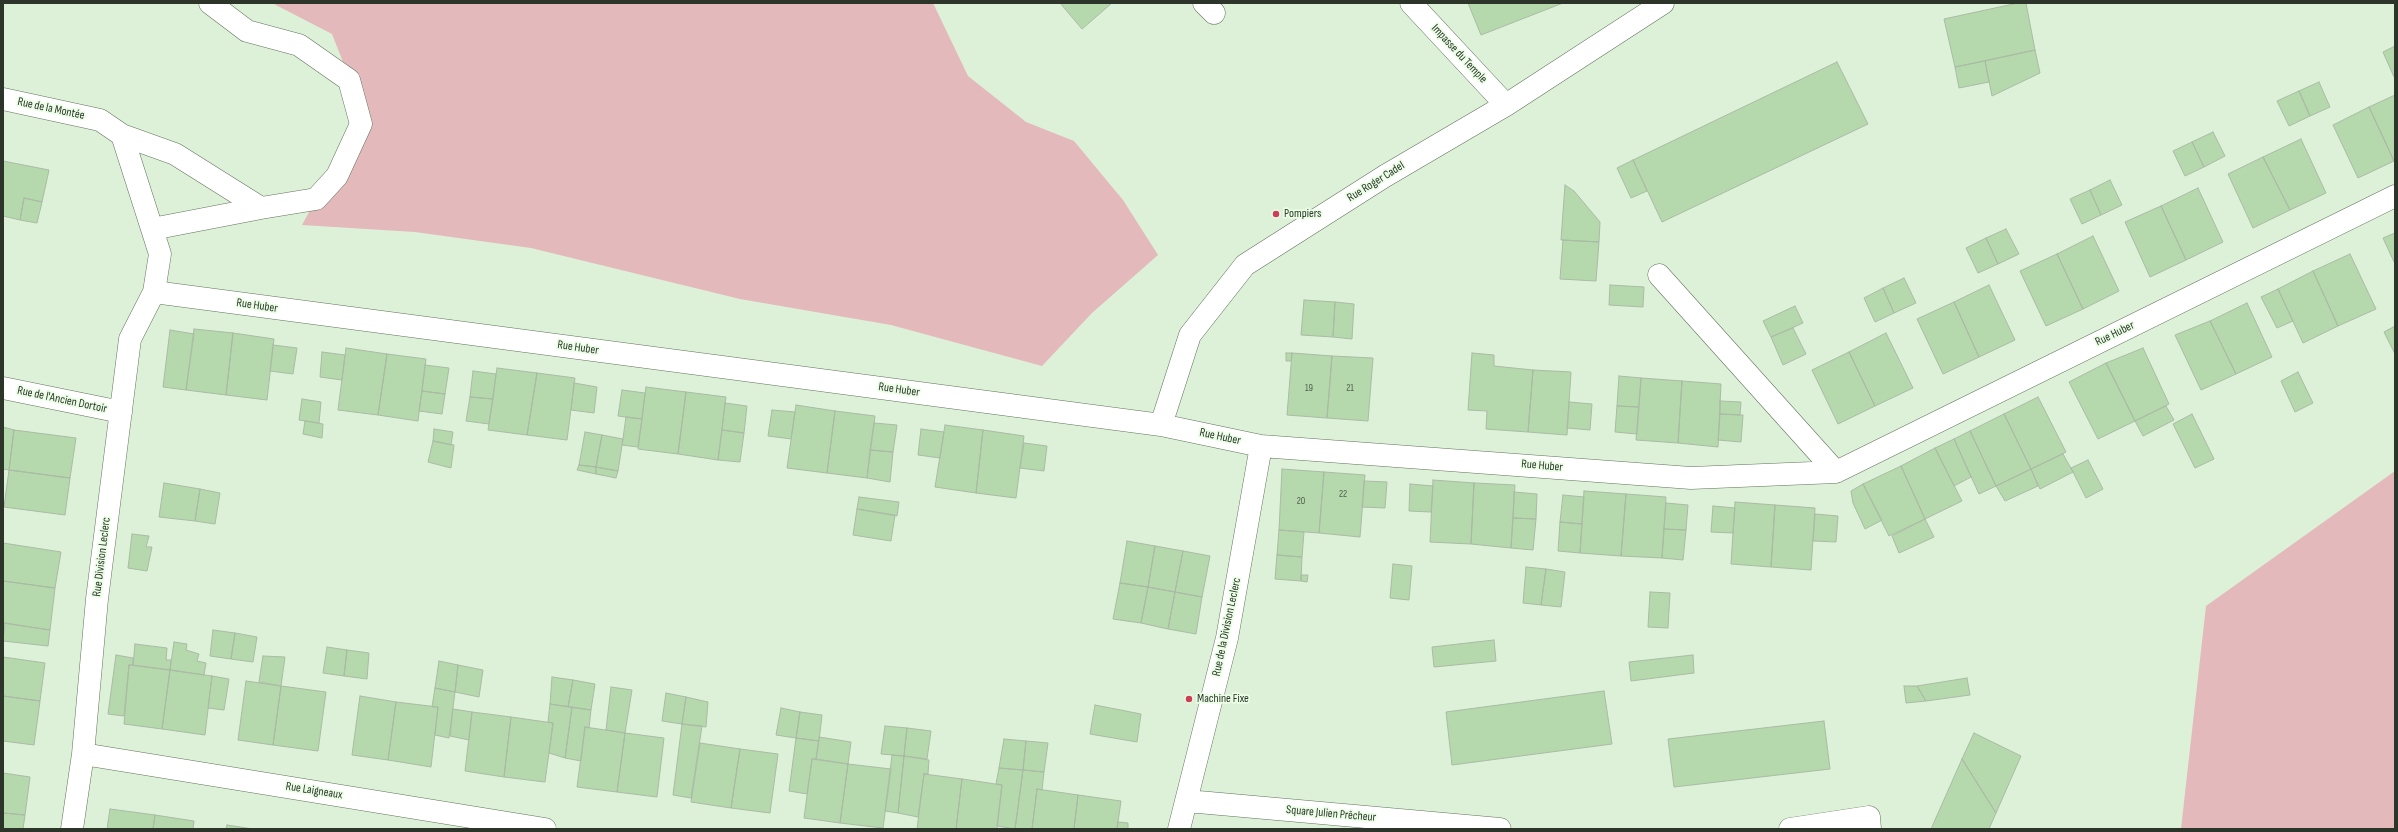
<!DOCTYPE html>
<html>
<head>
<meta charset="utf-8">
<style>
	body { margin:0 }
	#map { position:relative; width:2398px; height:832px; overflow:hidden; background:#ddf0d8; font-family:"Sofia Sans Condensed",sans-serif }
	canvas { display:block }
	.frame { position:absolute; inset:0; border:4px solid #2d352b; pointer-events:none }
</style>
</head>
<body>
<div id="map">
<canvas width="2398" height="832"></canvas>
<div class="frame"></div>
</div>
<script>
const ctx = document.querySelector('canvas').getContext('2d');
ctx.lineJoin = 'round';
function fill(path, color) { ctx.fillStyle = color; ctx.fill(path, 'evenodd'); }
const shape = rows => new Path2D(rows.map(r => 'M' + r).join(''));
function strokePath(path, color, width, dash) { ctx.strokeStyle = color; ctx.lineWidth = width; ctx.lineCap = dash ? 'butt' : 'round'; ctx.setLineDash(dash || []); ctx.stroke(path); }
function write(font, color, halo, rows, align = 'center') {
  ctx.font = font + ' "Sofia Sans Condensed",sans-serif'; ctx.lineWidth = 3.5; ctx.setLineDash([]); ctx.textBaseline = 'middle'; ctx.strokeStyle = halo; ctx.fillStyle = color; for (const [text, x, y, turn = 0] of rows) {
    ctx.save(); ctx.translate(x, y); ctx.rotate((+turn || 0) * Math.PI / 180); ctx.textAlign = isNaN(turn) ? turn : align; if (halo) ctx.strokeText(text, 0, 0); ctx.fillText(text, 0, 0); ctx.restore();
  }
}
const green = shape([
	[272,3,933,3,968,76,1026,122,1074,141,1123,200,1158,255,1092,313,1042,366,891,325,740,299,531,248,415,232,302,225,363,113,332,34],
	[2395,471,2395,829,2181,829,2206,606]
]);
const building = shape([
	[1060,3,1112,3,1082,29,1060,3],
	[1468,3,1563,3,1481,35,1468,3],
	[2018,3,2026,3,2035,50,1955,67,1944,19,2018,3],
	[2395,46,2395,76,2394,77,2383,52,2395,46],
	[2035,50,2040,73,1992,96,1985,61,2035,50],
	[1985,61,1989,82,1959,88,1955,67,1985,61],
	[1837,62,1868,124,1662,222,1633,160,1837,62],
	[2319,82,2330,107,2310,116,2299,91,2319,82],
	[2299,91,2310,116,2289,126,2277,101,2299,91],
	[2395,95,2395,161,2394,161,2369,107,2395,95],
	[2369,107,2394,161,2358,178,2333,125,2369,107],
	[2213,132,2225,156,2204,167,2192,142,2213,132],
	[2301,139,2326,193,2290,210,2263,157,2301,139],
	[2192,142,2204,167,2185,176,2173,151,2192,142],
	[2263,157,2290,210,2253,228,2228,174,2263,157],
	[1633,160,1647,191,1631,198,1617,168,1633,160],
	[3,161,49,170,42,202,24,198,20,220,3,216,3,161],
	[2110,180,2122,205,2101,215,2090,190,2110,180],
	[1565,185,1574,191,1600,222,1599,242,1561,240,1565,185],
	[2198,188,2223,242,2186,260,2161,206,2198,188],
	[2090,190,2101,215,2082,224,2070,199,2090,190],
	[24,198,42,202,37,223,20,220,24,198],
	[2161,206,2186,260,2150,277,2125,222,2161,206],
	[2006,229,2019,254,1998,264,1986,238,2006,229],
	[2395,233,2395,264,2383,238,2395,233],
	[2093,236,2119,291,2083,309,2057,254,2093,236],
	[1986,238,1998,264,1978,273,1966,248,1986,238],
	[1563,240,1599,242,1596,281,1560,279,1563,240],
	[2057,254,2083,309,2046,326,2020,271,2057,254],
	[2350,254,2376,309,2338,326,2313,271,2350,254],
	[2313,271,2338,326,2303,343,2278,289,2313,271],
	[1904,278,1916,303,1894,313,1883,288,1904,278],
	[1610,285,1644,287,1643,307,1609,305,1610,285],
	[1989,285,2015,340,1979,357,1954,302,1989,285],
	[1883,288,1894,313,1875,322,1864,298,1883,288],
	[2278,289,2293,321,2277,328,2261,297,2278,289],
	[1304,300,1335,302,1333,337,1301,335,1304,300],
	[1335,302,1354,304,1352,339,1333,337,1335,302],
	[1954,302,1979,357,1943,374,1917,319,1954,302],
	[2247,303,2272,357,2236,374,2210,321,2247,303],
	[1795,306,1803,323,1771,337,1763,321,1795,306],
	[2210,321,2236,374,2201,390,2175,335,2210,321],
	[2395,326,2395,354,2384,332,2395,326],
	[1793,328,1806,354,1783,365,1771,337,1793,328],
	[194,329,233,333,226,395,186,390,194,329],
	[170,330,194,334,186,390,163,387,170,330],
	[233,333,274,339,267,400,226,395,233,333],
	[1886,333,1913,388,1875,406,1849,352,1886,333],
	[273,345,297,348,293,374,270,371,273,345],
	[346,348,387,354,378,415,338,410,346,348],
	[2143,348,2169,404,2135,421,2106,363,2143,348],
	[322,352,345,355,342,380,320,377,322,352],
	[1849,352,1875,406,1838,424,1812,370,1849,352],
	[1286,353,1292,353,1291,361,1286,361,1286,353],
	[1292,353,1332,356,1327,418,1287,415,1292,353],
	[1472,353,1494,355,1494,366,1533,370,1528,432,1486,429,1487,411,1468,410,1472,353],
	[387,354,426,359,418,421,378,415,387,354],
	[1332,356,1373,358,1368,421,1327,418,1332,356],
	[2106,363,2135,421,2098,439,2069,382,2106,363],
	[425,365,449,368,445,394,422,391,425,365],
	[497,368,537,373,527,435,488,430,497,368],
	[1533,370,1571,372,1567,435,1528,432,1533,370],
	[473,371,496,374,493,399,470,397,473,371],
	[2298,372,2313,403,2295,412,2281,381,2298,372],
	[537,373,575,378,567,440,527,435,537,373],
	[1619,376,1641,378,1639,407,1617,406,1619,376],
	[1641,378,1682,381,1678,443,1636,440,1641,378],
	[1682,381,1721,384,1718,447,1678,443,1682,381],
	[574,383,597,387,594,413,571,410,574,383],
	[646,387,686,392,678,454,638,449,646,387],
	[622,390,645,393,642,419,618,416,622,390],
	[422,391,445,394,442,414,419,411,422,391],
	[686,392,726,397,718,460,678,454,686,392],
	[470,397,493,399,489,424,466,421,470,397],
	[2038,397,2066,452,2031,469,2004,414,2038,397],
	[302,399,321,402,319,423,299,420,302,399],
	[1720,401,1741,402,1740,415,1720,414,1720,401],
	[1569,402,1592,404,1590,430,1567,428,1569,402],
	[725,403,747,406,744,433,722,430,725,403],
	[796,405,835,411,827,473,787,468,796,405],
	[1617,406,1639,407,1637,434,1615,432,1617,406],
	[2166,406,2174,420,2143,436,2135,421,2166,406],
	[772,410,795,412,791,439,768,436,772,410],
	[835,411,875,416,867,478,827,473,835,411],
	[1720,414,1743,415,1741,442,1718,440,1720,414],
	[2004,414,2031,469,1996,486,1970,431,2004,414],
	[2192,414,2214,459,2195,468,2173,424,2192,414],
	[626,417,642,419,638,447,622,445,626,417],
	[305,421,323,424,322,438,303,434,305,421],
	[874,423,897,425,893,452,870,450,874,423],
	[945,425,983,430,976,493,935,487,945,425],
	[3,427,14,430,9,470,3,469,3,427],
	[434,429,453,432,451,445,433,441,434,429],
	[921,429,944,432,940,458,918,455,921,429],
	[14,430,76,438,70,478,9,470,14,430],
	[722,430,744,433,740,462,718,460,722,430],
	[983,430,1024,436,1016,498,976,493,983,430],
	[1970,431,1996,486,1979,494,1954,439,1970,431],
	[585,432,602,435,596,467,579,465,585,432],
	[602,435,623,439,618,471,596,467,602,435],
	[1954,439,1971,477,1954,486,1935,448,1954,439],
	[433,441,454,445,451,468,428,462,433,441],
	[1024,443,1047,446,1044,471,1020,468,1024,443],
	[1935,448,1962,501,1925,519,1901,466,1935,448],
	[870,450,893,452,890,482,867,478,870,450],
	[2063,454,2073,472,2040,489,2031,469,2063,454],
	[2088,460,2103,489,2086,498,2071,468,2088,460],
	[579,465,596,467,596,474,577,470,579,465],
	[1901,466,1925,519,1889,536,1863,484,1901,466],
	[596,467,618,471,616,478,596,474,596,467],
	[1282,469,1324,472,1319,533,1279,530,1282,469],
	[2031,469,2038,486,2005,501,1996,486,2031,469],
	[9,470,70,478,65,515,4,507,9,470],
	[1324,472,1365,475,1360,537,1319,533,1324,472],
	[1433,480,1474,483,1471,544,1430,542,1433,480],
	[1364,481,1387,482,1385,508,1362,507,1364,481],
	[164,483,200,489,195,521,159,517,164,483],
	[1474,483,1515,485,1511,548,1471,544,1474,483],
	[1410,484,1433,486,1431,512,1409,511,1410,484],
	[1863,484,1882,520,1865,529,1853,503,1851,491,1863,484],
	[200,489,220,493,215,524,195,521,200,489],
	[1584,491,1626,494,1621,556,1580,553,1584,491],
	[1514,492,1537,494,1536,519,1513,518,1514,492],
	[1626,494,1666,497,1662,558,1621,556,1626,494],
	[1563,495,1584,497,1582,524,1560,522,1563,495],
	[859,497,899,502,897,516,857,509,859,497],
	[1735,502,1775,505,1771,567,1731,564,1735,502],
	[1666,503,1688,505,1686,530,1664,529,1666,503],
	[1775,505,1815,508,1811,570,1771,567,1775,505],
	[1713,506,1735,508,1733,533,1711,532,1713,506],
	[857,509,895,515,891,541,853,535,857,509],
	[1815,514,1838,516,1836,542,1813,541,1815,514],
	[1513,518,1536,519,1533,550,1511,548,1513,518],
	[1925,519,1934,537,1899,553,1892,536,1925,519],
	[1560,522,1582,524,1580,553,1558,551,1560,522],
	[1664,529,1686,530,1683,560,1662,558,1664,529],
	[1279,530,1304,532,1302,557,1277,555,1279,530],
	[132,534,149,536,146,547,152,547,147,571,128,568,132,534],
	[1127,541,1155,546,1148,587,1120,583,1127,541],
	[3,543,61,552,55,588,3,581,3,543],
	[1155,546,1183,551,1175,592,1148,587,1155,546],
	[1183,551,1210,556,1202,597,1175,592,1183,551],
	[1277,555,1302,557,1301,581,1275,579,1277,555],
	[1393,564,1412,566,1409,600,1390,598,1393,564],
	[1526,567,1546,569,1541,605,1523,603,1526,567],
	[1546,569,1565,572,1561,607,1541,605,1546,569],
	[1301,575,1308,575,1307,582,1301,581,1301,575],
	[3,581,55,588,50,630,3,623,3,581],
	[1120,583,1148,587,1141,623,1113,619,1120,583],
	[1148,587,1175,592,1168,629,1141,623,1148,587],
	[1175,592,1202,597,1196,634,1168,629,1175,592],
	[1650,592,1670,593,1668,628,1648,627,1650,592],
	[5,623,50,630,48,646,3,641,5,623],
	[213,630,235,633,231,659,210,656,213,630],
	[235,633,257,637,253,662,231,659,235,633],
	[1494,640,1496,661,1434,667,1432,647,1494,640],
	[174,642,187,644,186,650,199,654,197,661,206,663,204,675,170,670,174,642],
	[135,644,167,648,166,660,171,660,170,670,133,665,135,644],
	[327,647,347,650,344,676,323,673,327,647],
	[347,650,369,653,367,679,344,676,347,650],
	[116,655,133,658,133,665,129,665,124,716,108,714,116,655],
	[1693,655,1694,673,1631,681,1629,662,1693,655],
	[263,656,285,657,281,686,259,682,263,656],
	[3,657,45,663,40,701,3,696,3,657],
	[439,661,458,665,455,692,435,688,439,661],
	[129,665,170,670,162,729,124,724,129,665],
	[458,665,483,670,479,697,455,692,458,665],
	[170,670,212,676,205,735,162,729,170,670],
	[212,676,229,679,224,710,208,708,212,676],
	[552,677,573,680,568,707,550,704,552,677],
	[1967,678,1970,695,1926,701,1917,686,1967,678],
	[573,680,595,684,591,710,568,707,573,680],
	[246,681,281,686,273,745,238,740,246,681],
	[281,686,326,692,318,751,273,745,281,686],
	[1904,686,1917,686,1926,701,1906,703,1904,686],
	[611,687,632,690,625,733,606,730,611,687],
	[435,688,455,692,449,738,435,735,438,707,432,707,435,688],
	[1604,691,1612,744,1452,765,1446,712,1604,691],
	[666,693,686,697,682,724,662,721,666,693],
	[3,696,40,701,34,745,3,741,3,696],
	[360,696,396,702,388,760,352,755,360,696],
	[686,697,708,702,706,727,682,724,686,697],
	[396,702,438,707,431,767,388,760,396,702],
	[550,704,572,707,565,758,549,753,553,723,548,722,550,704],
	[1095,705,1141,714,1137,742,1090,734,1095,705],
	[572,707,591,710,589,728,585,727,581,761,565,758,572,707],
	[781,708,800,712,796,738,776,735,781,708],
	[453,709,472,712,469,740,450,736,453,709],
	[472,712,511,717,504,777,465,771,472,712],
	[800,712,822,715,819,741,796,738,800,712],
	[511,717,553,723,545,782,504,777,511,717],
	[1824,721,1830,769,1674,787,1668,739,1824,721],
	[682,724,702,726,691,798,673,795,682,724],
	[885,726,907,728,904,756,881,754,885,726],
	[585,727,625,733,617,792,577,787,585,727],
	[907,728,931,731,927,759,904,756,907,728],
	[625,733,664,738,657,797,617,792,625,733],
	[1974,733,2021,756,1996,813,1962,759,1974,733],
	[819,737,851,742,848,764,816,759,819,737],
	[796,738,819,741,816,759,812,759,807,794,789,791,796,738],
	[1004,739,1026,741,1023,770,999,768,1004,739],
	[1026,741,1048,743,1044,772,1023,770,1026,741],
	[700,743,740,749,731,808,691,802,700,743],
	[740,749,778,754,770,813,731,808,740,749],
	[892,755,904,756,898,813,885,811,892,755],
	[904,756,929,760,928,774,924,774,918,817,898,813,904,756],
	[812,759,848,764,840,823,804,818,812,759],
	[1962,759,1996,813,1989,829,1931,829,1962,759],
	[848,764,891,769,883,828,840,823,848,764],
	[999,768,1023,770,1015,829,997,826,1002,785,996,784,999,768],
	[1023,770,1044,772,1042,790,1037,789,1032,829,1015,829,1023,770],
	[3,773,30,777,25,815,3,813,3,773],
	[924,774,962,779,956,829,917,829,924,774],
	[962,779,1002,785,997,829,956,829,962,779],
	[1037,789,1078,795,1074,829,1032,829,1037,789],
	[1078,795,1121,801,1117,829,1074,829,1078,795],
	[110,809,155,815,153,829,107,829,110,809],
	[3,813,25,815,23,829,3,829,3,813],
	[155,815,194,821,193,829,153,829,155,815],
	[1118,822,1128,823,1128,829,1117,829,1118,822],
	[227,825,253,829,226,829,227,825]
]);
const minor = shape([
	[1204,3,1214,13],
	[1411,3,1506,105],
	[3,99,100,120,122,135,160,254,154,292,1161,425,1261,446,1691,478,1836,472,2395,196],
	[122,135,175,154,261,208,316,199,337,176,361,124,349,80,299,45,247,31,210,3],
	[152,229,261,208],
	[1659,275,1836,472],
	[3,388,121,412],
	[1161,425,1190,335,1245,265,1385,176,1506,105,1663,3],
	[83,754,545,829],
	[1187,801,1500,829],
	[72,829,83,754,97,599,130,339,154,292],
	[1179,829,1227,638,1261,446],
	[1790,829,1869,817,1870,829]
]);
const markers = [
	[1276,214,4,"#cd3d57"],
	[1189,699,4,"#cd3d57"]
];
const numberNames = [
	["19",1309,388],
	["21",1350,388],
	["22",1343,494],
	["20",1301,501]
];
const streetNames = [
	["Impasse du Temple",1459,54,47],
	["Rue de la Montée",51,109,12],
	["Rue Roger Cadel",1376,182,-32],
	["Rue Huber",257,306,8],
	["Rue Huber",2115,334,-26],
	["Rue Huber",578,348,8],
	["Rue Huber",899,390,8],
	["Rue de l'Ancien Dortoir",62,400,12],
	["Rue Huber",1220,437,12],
	["Rue Huber",1542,466,5],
	["Rue Division Leclerc",102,557,-83],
	["Rue de la Division Leclerc",1227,627,-78],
	["Rue Laigneaux",314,791,9],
	["Square Julien Prêcheur",1331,814,5]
];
const poiNames = [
	["Pompiers",1284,214],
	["Machine Fixe",1197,699]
];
fill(green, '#e3b9bb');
fill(building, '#b6d8ad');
strokePath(building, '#a9bba4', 1);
strokePath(minor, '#62735d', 23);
strokePath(minor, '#fff', 22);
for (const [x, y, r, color] of markers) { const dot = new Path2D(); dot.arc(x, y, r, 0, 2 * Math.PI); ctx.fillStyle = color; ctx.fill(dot); strokePath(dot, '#eafee5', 1.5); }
write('10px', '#4f5e4c', null, numberNames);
write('12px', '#2d352b', '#eafee5', streetNames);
write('12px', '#2d352b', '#eafee5', poiNames, 'left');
</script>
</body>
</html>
